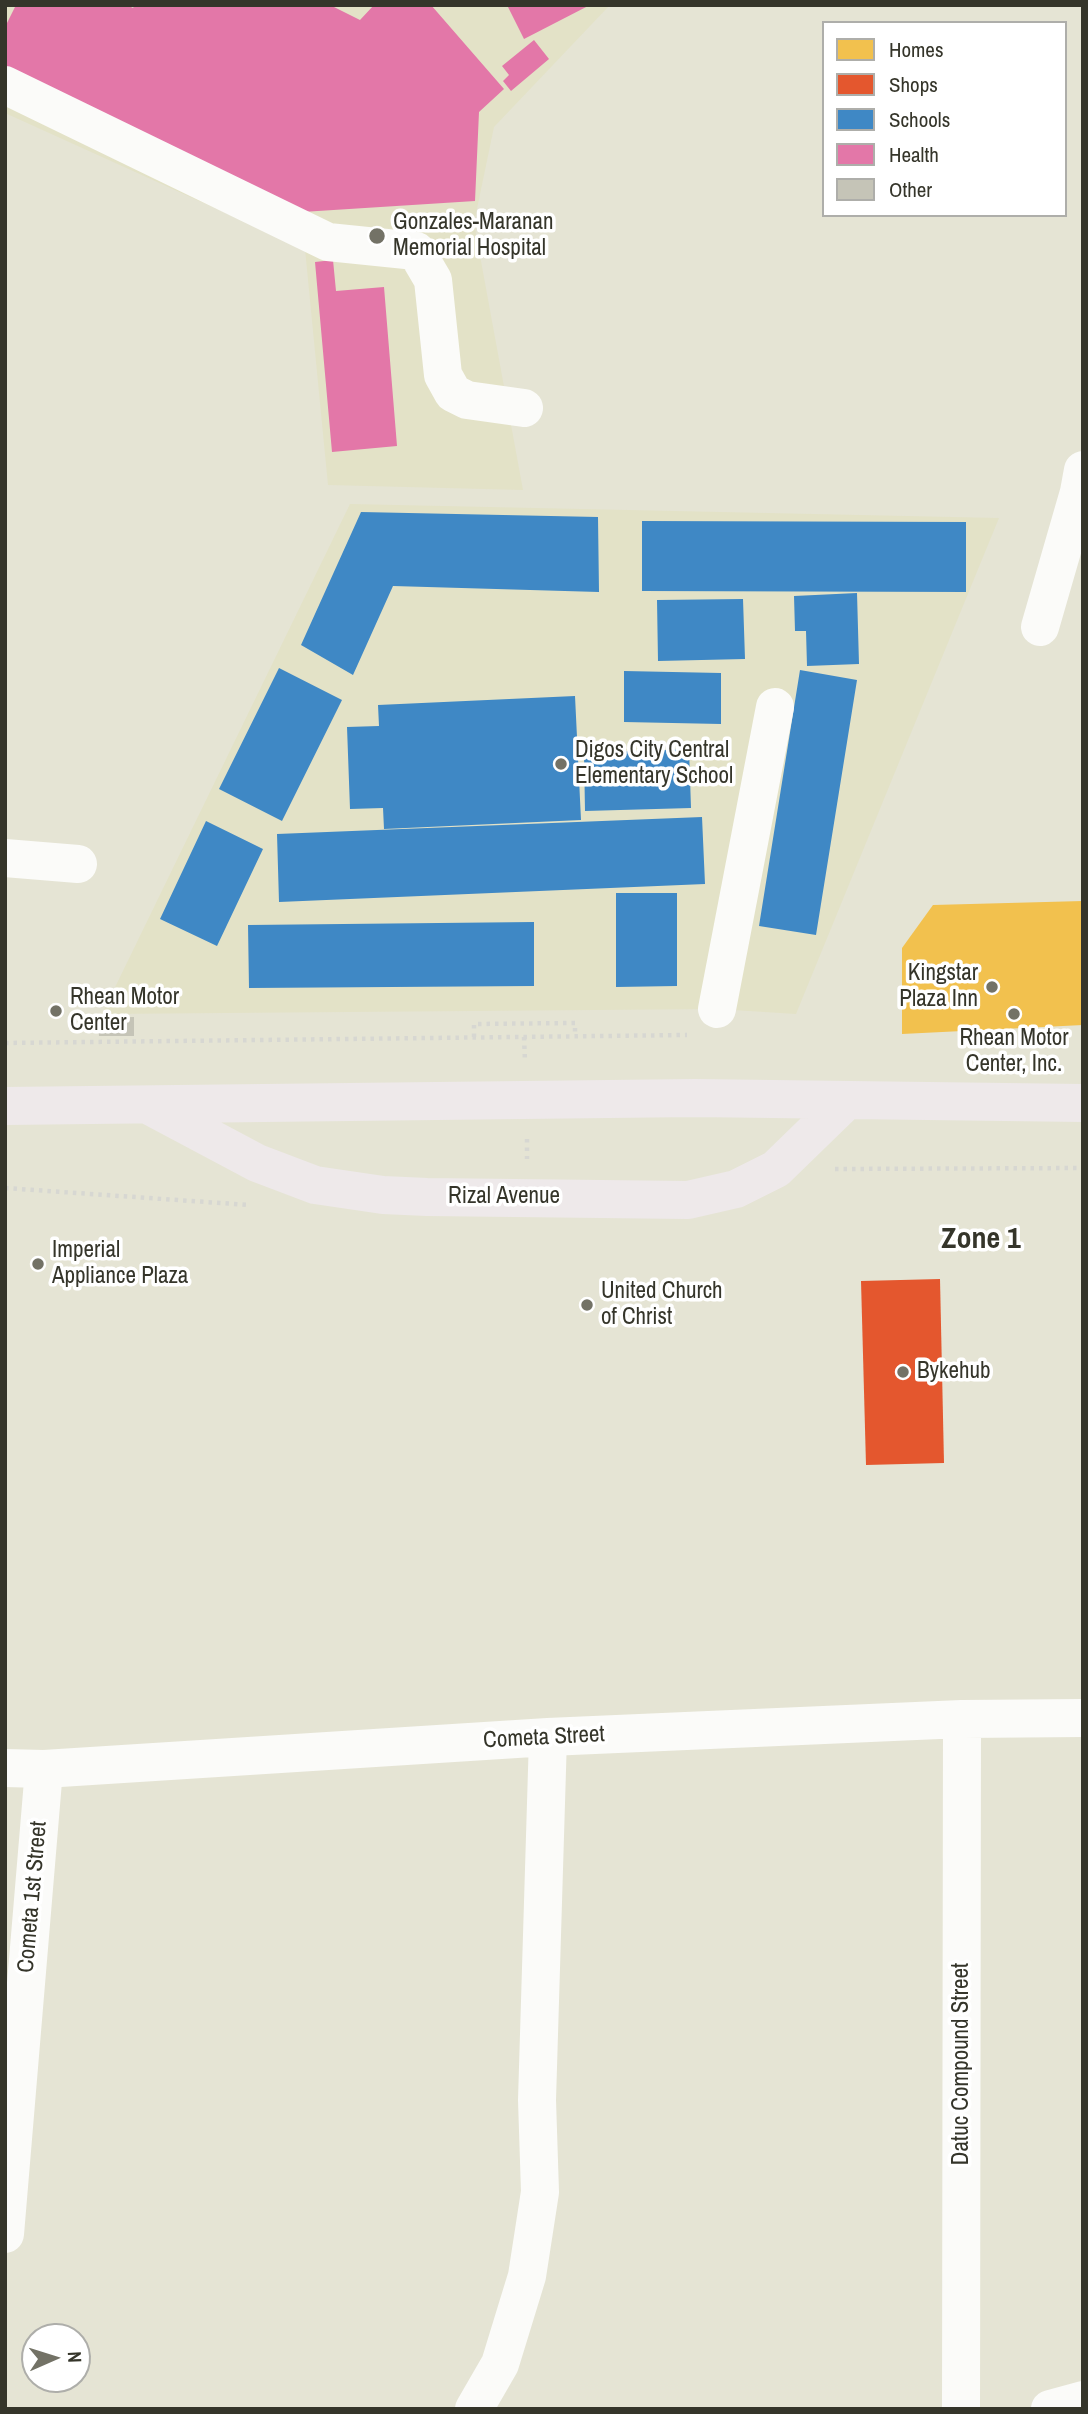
<!DOCTYPE html>
<html>
<head>
<meta charset="utf-8">
<style>
	body { margin:0 }
	#map { position:relative; width:1088px; height:2414px; overflow:hidden; background:#e5e4d4; font-family:"Archivo Narrow",sans-serif }
	canvas { display:block }
	.frame { position:absolute; inset:0; border:7px solid #35352a; pointer-events:none }
	.legend { position:absolute; left:822px; top:21px; width:245px; height:196px; box-sizing:border-box; background:#fff; border:2px solid #aeaeaa; margin:0; padding:9px 12px; list-style:none; font-size:21px; color:#35352a }
	.legend li { display:flex; align-items:center; gap:14px; height:35px }
	.legend b { width:35px; border:2px solid #aeaeaa }
	.north { position:absolute; left:21px; top:2323px; width:70px; height:70px; box-sizing:border-box; background:#fff; border:2px solid #aeaeaa; border-radius:50%; rotate:87deg; font-size:19px; font-weight:700; line-height:28px; text-align:center; color:#35352a }
	.north::after { content:''; display:block; margin:auto; width:24px; height:32px; background:#737266; clip-path:polygon(50% 0,100% 100%,50% 72%,0 100%) }
</style>
</head>
<body>
<div id="map">
<canvas width="1088" height="2414"></canvas>
<div class="frame"></div>
<ul class="legend">
<li><b style="height:19px;background:#f2c14e"></b>Homes</li>
<li><b style="height:19px;background:#e4572e"></b>Shops</li>
<li><b style="height:19px;background:#3f88c5"></b>Schools</li>
<li><b style="height:19px;background:#e377a8"></b>Health</li>
<li><b style="height:19px;background:#c5c4b7"></b>Other</li>
</ul>
<div class="north">N</div>
</div>
<script>
const ctx = document.querySelector('canvas').getContext('2d');
ctx.lineJoin = 'round';
function fill(path, color) { ctx.fillStyle = color; ctx.fill(path, 'evenodd'); }
const shape = rows => new Path2D(rows.map(r => 'M' + r).join(''));
function strokePath(path, color, width, dash) { ctx.strokeStyle = color; ctx.lineWidth = width; ctx.lineCap = dash ? 'butt' : 'round'; ctx.setLineDash(dash || []); ctx.stroke(path); }
function write(font, color, halo, rows, align = 'center') {
  ctx.font = font + ' "Archivo Narrow",sans-serif'; ctx.lineWidth = 7; ctx.setLineDash([]); ctx.textBaseline = 'middle'; ctx.strokeStyle = halo; ctx.fillStyle = color; for (const [text, x, y, turn = 0] of rows) {
    ctx.save(); ctx.translate(x, y); ctx.rotate((+turn || 0) * Math.PI / 180); ctx.textAlign = isNaN(turn) ? turn : align; if (halo) ctx.strokeText(text, 0, 0); ctx.fillText(text, 0, 0); ctx.restore();
  }
}
const built = shape([
	[5,5,610,5,494,127,474,223,523,490,328,485,305,249,5,113],
	[350,504,999,518,796,1014,717,1009,102,1014]
]);
const homes = shape([
	[1083,901,1083,1025,902,1034,902,948,933,905]
]);
const shops = shape([
	[940,1279,944,1463,866,1465,861,1281]
]);
const schools = shape([
	[361,512,598,517,599,592,393,586,353,675,301,645],
	[642,521,966,522,966,592,642,591],
	[857,593,859,664,807,666,806,631,795,631,794,596],
	[743,599,745,659,658,661,657,600],
	[279,668,342,700,282,821,219,789],
	[800,670,857,680,816,935,759,926],
	[624,671,721,673,721,724,624,722],
	[575,696,581,820,384,829,383,808,350,809,347,727,379,726,378,705],
	[689,749,691,808,585,811,584,753],
	[702,817,705,884,279,902,277,834],
	[206,821,263,849,217,946,160,919],
	[616,893,677,893,677,986,616,987],
	[534,922,534,986,249,988,248,925]
]);
const health = shape([
	[16,5,127,5,133,8,135,5,330,5,360,20,374,5,431,5,504,89,479,112,475,201,302,212,5,66,5,27],
	[507,5,590,5,524,39],
	[534,40,549,59,511,91,503,81,509,75,502,66],
	[333,260,336,291,384,287,397,446,332,452,315,262]
]);
const building = shape([
	[134,1017,134,1036,99,1036,98,1018]
]);
const path = shape([
	[474,1037,474,1024,575,1023,575,1036],
	[524,1037,525,1061],
	[5,1043,687,1035],
	[527,1139,527,1159],
	[835,1169,1083,1168],
	[5,1188,249,1205]
]);
const minor = shape([
	[5,85,328,242,416,251,433,280,443,375,453,393,467,400,524,408],
	[1040,627,1079,492,1083,470],
	[5,858,78,864],
	[717,1009,775,707],
	[5,1768,44,1769,548,1737,962,1719,1083,1718],
	[5,2234,44,1769],
	[474,2409,500,2364,527,2276,540,2192,537,2100,548,1737],
	[961,2409,962,1719],
	[1050,2409,1083,2400]
]);
const major = shape([
	[148,1105,257,1163,315,1185,383,1195,427,1197,688,1200,736,1189,776,1169,847,1100],
	[5,1106,695,1098,1083,1103]
]);
const markers = [
	[377,236,9,"#737266"],
	[561,764,7,"#737266"],
	[992,987,7,"#737266"],
	[56,1011,7,"#737266"],
	[1014,1014,7,"#737266"],
	[38,1264,7,"#737266"],
	[587,1305,7,"#737266"],
	[903,1372,7,"#737266"]
];
const poiNames = [
	["Gonzales-Maranan",393,223],
	["Memorial Hospital",393,249],
	["Digos City Central",575,751],
	["Elementary School",575,777],
	["Kingstar",978,974,"right"],
	["Plaza Inn",978,1000,"right"],
	["Rhean Motor",70,998],
	["Center",70,1024],
	["Rhean Motor",1014,1039,"center"],
	["Center, Inc.",1014,1065,"center"],
	["Imperial",52,1251],
	["Appliance Plaza",52,1277],
	["United Church",601,1292],
	["of Christ",601,1318],
	["Bykehub",917,1372]
];
const streetNames = [
	["Rizal Avenue",504,1197],
	["Cometa Street",544,1738,-3],
	["Cometa 1st Street",33,1897,-85],
	["Datuc Compound Street",962,2064,-90]
];
const districtNames = [
	["Zone 1",981,1240]
];
fill(built, '#e3e2c7');
fill(homes, '#f2c14e');
fill(shops, '#e4572e');
fill(schools, '#3f88c5');
fill(health, '#e377a8');
fill(building, '#c5c4b7');
strokePath(path, '#d7d7d2', 4.5, [3.5, 5]);
strokePath(minor, '#fbfbf9', 38);
strokePath(major, '#eee9ea', 38);
for (const [x, y, r, color] of markers) { const dot = new Path2D(); dot.arc(x, y, r, 0, 2 * Math.PI); ctx.fillStyle = color; ctx.fill(dot); strokePath(dot, '#fff', 2.5); }
write('23px', '#35352a', '#fff', poiNames, 'left');
write('23px', '#35352a', '#fff', streetNames);
write('bold 30px', '#35352a', '#fff', districtNames);
</script>
</body>
</html>
